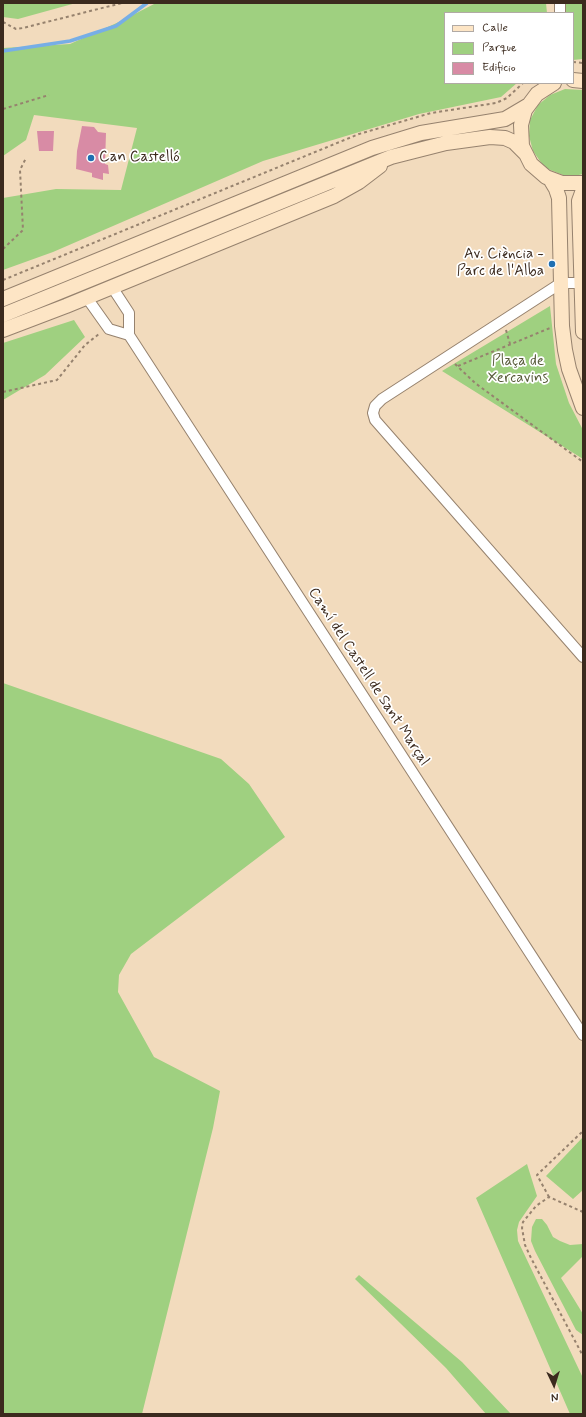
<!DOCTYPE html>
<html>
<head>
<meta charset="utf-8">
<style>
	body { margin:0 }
	#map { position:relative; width:586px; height:1417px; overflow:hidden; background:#f2dbbd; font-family:Mynerve,sans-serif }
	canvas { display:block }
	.frame { position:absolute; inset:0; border:4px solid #3b2a1e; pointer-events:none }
	.legend { position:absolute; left:444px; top:12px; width:130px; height:72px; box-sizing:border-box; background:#fff; border:1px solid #b1aaa5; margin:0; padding:5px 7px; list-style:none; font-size:12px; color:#3b2a1e }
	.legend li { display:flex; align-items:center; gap:8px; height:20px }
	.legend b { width:20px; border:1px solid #b1aaa5 }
	.north { position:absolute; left:534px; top:1365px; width:40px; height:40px; -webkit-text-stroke:3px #fff; paint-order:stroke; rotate:176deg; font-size:11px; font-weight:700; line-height:16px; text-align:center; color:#3b2a1e }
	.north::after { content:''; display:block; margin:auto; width:14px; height:18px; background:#3b2a1e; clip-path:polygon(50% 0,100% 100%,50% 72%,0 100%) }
</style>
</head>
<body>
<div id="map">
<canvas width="586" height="1417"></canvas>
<div class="frame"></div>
<ul class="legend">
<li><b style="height:5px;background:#fde5c5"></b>Calle</li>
<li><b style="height:11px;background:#9fd080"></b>Parque</li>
<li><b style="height:11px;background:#d88ba5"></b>Edificio</li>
</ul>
<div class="north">N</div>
</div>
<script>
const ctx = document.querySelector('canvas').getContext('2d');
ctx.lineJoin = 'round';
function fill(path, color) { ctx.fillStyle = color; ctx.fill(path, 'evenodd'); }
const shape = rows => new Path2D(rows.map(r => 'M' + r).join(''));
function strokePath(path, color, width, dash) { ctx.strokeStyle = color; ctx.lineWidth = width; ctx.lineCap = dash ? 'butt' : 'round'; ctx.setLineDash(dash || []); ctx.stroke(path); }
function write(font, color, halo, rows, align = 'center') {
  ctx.font = font + ' Mynerve,sans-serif'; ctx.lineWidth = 3.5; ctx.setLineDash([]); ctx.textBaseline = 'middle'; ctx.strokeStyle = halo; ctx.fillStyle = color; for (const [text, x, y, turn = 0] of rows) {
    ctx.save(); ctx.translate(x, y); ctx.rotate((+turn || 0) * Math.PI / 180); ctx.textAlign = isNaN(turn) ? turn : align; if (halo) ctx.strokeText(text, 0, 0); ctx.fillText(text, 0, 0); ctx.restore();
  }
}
const green = shape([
	[3,3,76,3,18,19,3,17],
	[156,3,546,3,547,13,445,13,445,83,517,83,501,97,419,114,263,161,53,252,3,270,3,198,56,189,121,190,137,128,34,115,26,140,3,156,3,48,70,44,121,21],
	[560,3,583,3,583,59,573,60,573,13,560,13],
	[565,89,583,90,583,174,579,175,563,175,548,169,542,164,533,151,529,136,530,120,538,105,550,95],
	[550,306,556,364,569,403,583,430,583,459,442,371],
	[74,320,85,337,45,375,3,400,3,343],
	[3,683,221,759,249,784,285,837,131,954,119,975,118,992,154,1057,220,1091,213,1128,142,1414,3,1414],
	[583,1137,583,1190,573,1199,546,1176],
	[527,1164,537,1196,519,1222,517,1230,518,1241,583,1378,583,1414,570,1414,476,1198],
	[536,1219,542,1219,547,1225,553,1237,560,1241,570,1245,583,1244,583,1256,561,1278,583,1314,583,1335,576,1330,535,1251,531,1241,532,1227],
	[359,1275,462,1362,511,1414,486,1414,446,1368,355,1279]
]);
const stream = shape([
	[3,51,70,41,116,26,147,3]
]);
const building = shape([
	[82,126,94,127,98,132,106,133,105,164,108,165,109,174,103,173,103,180,92,177,92,173,76,169,77,151],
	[37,131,54,131,53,151,39,151]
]);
const path = shape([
	[141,3,149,3],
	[3,22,16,29,23,28,122,3],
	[573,62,583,63],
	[3,109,49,95],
	[3,249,23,230,20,170,26,158],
	[3,280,359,134,431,113,496,103,507,98,523,83],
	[506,330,510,344],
	[455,364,475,383,583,462],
	[458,366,550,328],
	[3,392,57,380,85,345,99,334],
	[549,1197,537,1175,583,1131],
	[583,1212,549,1197,536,1206,523,1222,522,1228,525,1245,531,1258,583,1356]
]);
const street = shape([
	[560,3,560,13],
	[581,283,561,283,382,399,375,406,373,413,375,420,583,657],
	[112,287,129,313,129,335,583,1035],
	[87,298,109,329,129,335]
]);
const secondary = shape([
	[573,80,583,81],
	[554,83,537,94,525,110,521,125,522,146,531,164,546,177,562,183,583,183],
	[550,179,556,189,559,198,562,326,565,350,569,369,583,408],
	[583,190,579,201,583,332],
	[3,299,372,148,421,133,505,119,527,106],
	[3,315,391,157,446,143,490,137,505,138,514,142,525,153],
	[3,330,66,306,334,196,359,182,380,166]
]);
const markers = [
	[91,158,4,"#1f6fb2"],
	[552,264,4,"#1f6fb2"]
];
const poiNames = [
	["Can Castelló",99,158],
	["Av. Ciència -",544,255,"right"],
	["Parc de l'Alba",544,272,"right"]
];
const parkNames = [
	["Plaça de",518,362],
	["Xercavins",518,379]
];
const streetNames = [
	["Camí del Castell de Sant Marçal",368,677,57]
];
fill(green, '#9fd080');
strokePath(stream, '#77aee6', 3.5);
fill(building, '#d88ba5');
strokePath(street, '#96826e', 12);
strokePath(secondary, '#96826e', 16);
strokePath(path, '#96826e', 2, [3, 3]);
strokePath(street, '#fff', 10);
strokePath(secondary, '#fde5c5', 14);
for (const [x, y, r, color] of markers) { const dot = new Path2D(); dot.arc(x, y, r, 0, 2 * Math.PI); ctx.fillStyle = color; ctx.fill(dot); strokePath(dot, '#fff', 1.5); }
write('15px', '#3b2a1e', '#fff', poiNames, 'left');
write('15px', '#595c3b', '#fff', parkNames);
write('15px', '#3b2a1e', '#fff', streetNames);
</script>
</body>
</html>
